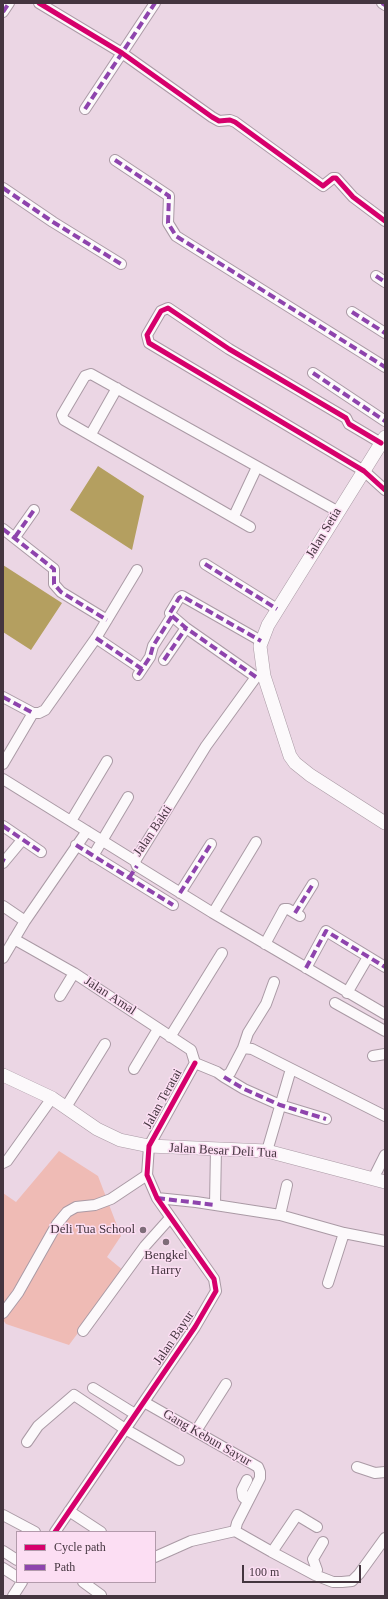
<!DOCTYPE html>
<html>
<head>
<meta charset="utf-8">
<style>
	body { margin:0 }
	#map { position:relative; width:388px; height:1599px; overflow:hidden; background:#ebd6e4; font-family:"Times New Roman",serif }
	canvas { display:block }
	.frame { position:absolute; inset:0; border:4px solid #44353f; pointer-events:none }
	.legend { position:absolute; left:16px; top:1531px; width:140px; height:52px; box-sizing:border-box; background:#fcdef3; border:1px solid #b29aab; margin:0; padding:5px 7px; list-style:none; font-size:12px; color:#44353f }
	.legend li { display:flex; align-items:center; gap:8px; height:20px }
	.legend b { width:20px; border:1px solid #b29aab }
	.scale { position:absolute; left:242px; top:1565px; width:119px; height:18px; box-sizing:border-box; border:2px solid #44353f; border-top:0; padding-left:5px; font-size:12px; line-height:14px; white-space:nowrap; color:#44353f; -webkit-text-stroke:3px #fcdef3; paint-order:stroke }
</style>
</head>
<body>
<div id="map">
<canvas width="388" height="1599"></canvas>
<div class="frame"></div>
<ul class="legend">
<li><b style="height:5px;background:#d6006c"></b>Cycle path</li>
<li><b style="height:5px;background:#8e44ad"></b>Path</li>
</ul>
<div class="scale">100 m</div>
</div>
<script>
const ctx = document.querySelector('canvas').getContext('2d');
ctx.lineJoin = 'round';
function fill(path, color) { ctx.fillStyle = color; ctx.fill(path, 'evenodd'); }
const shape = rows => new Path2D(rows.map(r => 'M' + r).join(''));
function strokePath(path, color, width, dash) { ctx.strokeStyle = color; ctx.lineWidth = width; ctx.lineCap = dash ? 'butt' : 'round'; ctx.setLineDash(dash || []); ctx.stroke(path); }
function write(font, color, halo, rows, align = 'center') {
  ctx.font = font + ' "Times New Roman",serif'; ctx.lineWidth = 3; ctx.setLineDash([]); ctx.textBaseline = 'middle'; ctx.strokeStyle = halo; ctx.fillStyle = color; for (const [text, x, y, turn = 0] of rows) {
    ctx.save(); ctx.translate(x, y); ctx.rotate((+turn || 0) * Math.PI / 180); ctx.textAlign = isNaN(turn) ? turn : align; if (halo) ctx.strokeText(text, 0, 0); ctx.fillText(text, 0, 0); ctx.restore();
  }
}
const green = shape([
	[59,1151,98,1176,121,1236,107,1257,124,1271,69,1345,6,1324,3,1320,3,1193,16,1202]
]);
const water = shape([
	[98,466,144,496,132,550,70,510],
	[3,565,62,603,31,650,3,632]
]);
const minor = shape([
	[39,3,122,53,212,117,219,121,230,120,235,122,323,186,333,178,336,178,353,197,385,221],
	[382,3,385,5],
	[3,12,9,3],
	[85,109,155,3],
	[115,160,169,196,168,223,176,236,385,367],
	[3,188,53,222,121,264],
	[376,276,385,282],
	[352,312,385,333],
	[313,373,385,421],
	[91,434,117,388],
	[381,443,349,424,346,418,229,349,168,308,161,311,147,335,149,343,364,471,385,490],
	[234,516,257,467],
	[250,527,64,420,62,415,85,376,91,374,337,511],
	[3,529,54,569,54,584,61,592,107,620],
	[15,537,34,510],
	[205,564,277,609],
	[96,638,142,669],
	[164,660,186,628],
	[138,675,150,657,153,646,172,616],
	[256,677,186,628,172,616,170,613,179,598,182,596,261,641],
	[3,697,33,713],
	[3,764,33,713,39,713,45,710,96,638,137,570],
	[3,779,135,861,206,746,256,677,264,676],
	[71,821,107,761],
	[3,826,41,852],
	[76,845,173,905],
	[93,856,128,797],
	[135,861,137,866,213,913,385,1014],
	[3,863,23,839],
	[180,893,211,844],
	[3,906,25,921],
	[213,913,256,842],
	[295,913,313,884],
	[14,939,74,973,191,1050,195,1063],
	[265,944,284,909,288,909,300,916],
	[3,958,25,921,87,831],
	[306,968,326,931,385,967],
	[347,993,368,957],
	[60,996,74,973],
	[335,1003,385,1031],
	[170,1037,222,953],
	[243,1048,248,1033,266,1004,274,982],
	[373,1056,385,1054],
	[195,1063,217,1072,224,1077,230,1073,243,1048,252,1049,385,1116],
	[134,1069,158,1029],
	[224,1077,244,1089,280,1105,326,1119],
	[66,1107,105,1044],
	[267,1151,291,1069],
	[3,1163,7,1161,52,1098],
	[373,1179,385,1155],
	[157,1198,196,1202,280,1215,344,1233,385,1241],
	[215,1205,216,1148],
	[280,1215,287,1185],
	[328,1283,344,1233],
	[3,1313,18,1293,57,1224,67,1212,76,1207,95,1205,111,1199,147,1175],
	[83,1331,145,1246,170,1218],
	[93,1388,135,1414],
	[144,1402,258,1467,260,1472,260,1478,237,1523,235,1531,272,1552,315,1575,333,1582,342,1582,352,1581,359,1574,385,1538],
	[196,1431,226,1384],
	[27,1442,38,1426,74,1395,125,1429,179,1460],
	[357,1467,375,1473,385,1472],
	[247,1480,242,1490,243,1497,248,1501],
	[69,1511,101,1532],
	[3,1515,35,1532],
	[55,1532,195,1327,216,1291,214,1279,157,1198,147,1175,149,1146,195,1063],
	[3,1551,17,1560],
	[272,1552,297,1515,317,1527],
	[155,1557,191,1541,235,1531],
	[3,1568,17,1577],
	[315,1575,317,1570,313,1559,323,1542],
	[83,1582,101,1595],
	[13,1596,22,1582]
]);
const major = shape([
	[385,437,268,625,260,646,264,676,290,756,295,763,310,775,385,823],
	[3,1075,52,1098,97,1129,120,1140,149,1146,267,1151,385,1182]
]);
const quiet = shape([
	[382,3,385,5],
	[3,12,9,3],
	[85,109,155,3],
	[115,160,169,196,168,223,176,236,385,367],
	[3,188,53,222,121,264],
	[376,276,385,282],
	[352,312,385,333],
	[313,373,385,421],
	[3,529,54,569,54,584,61,592,107,620],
	[15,537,34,510],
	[205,564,277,609],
	[96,638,142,669],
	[164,660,186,628],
	[138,675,150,657,153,646,172,616],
	[256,677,186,628,172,616,170,613,179,598,182,596,261,641],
	[3,697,33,713],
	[3,826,41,852],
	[76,845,173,905],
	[3,860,5,861],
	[129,878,137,866],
	[180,893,211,844],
	[295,913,313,884],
	[306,968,326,931,385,967],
	[224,1077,244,1089,280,1105,326,1119],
	[157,1198,215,1205]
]);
const cycleway = shape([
	[39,3,122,53,212,117,219,121,230,120,235,122,323,186,333,178,336,178,353,197,385,221],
	[381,443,349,424,346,418,229,349,168,308,161,311,147,335,149,343,364,471,385,490],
	[55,1532,195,1327,216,1291,214,1279,157,1198,147,1175,149,1146,195,1063]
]);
const markers = [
	[143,1230,4,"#7e6d79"],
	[166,1242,4,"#7e6d79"]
];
const streetNames = [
	["Jalan Setia",324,533,-59],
	["Jalan Bakti",153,831,-56],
	["Jalan Amal",110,996,33],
	["Jalan Teratai",163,1099,-61],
	["Jalan Besar Deli Tua",223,1151,3],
	["Jalan Bayur",174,1338,-56],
	["Gang Kebun Sayur",207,1438,30]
];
const poiNames = [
	["Deli Tua School",135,1230],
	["Bengkel",166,1256,"center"],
	["Harry",166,1271,"center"]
];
fill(green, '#efbbb5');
fill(water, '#b49f60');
strokePath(minor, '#aa9aa5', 12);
strokePath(major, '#aa9aa5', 14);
strokePath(minor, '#fcf9fb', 10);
strokePath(major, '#fcf9fb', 13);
strokePath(quiet, '#8e44ad', 4, [8, 4]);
strokePath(cycleway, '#d6006c', 5);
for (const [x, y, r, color] of markers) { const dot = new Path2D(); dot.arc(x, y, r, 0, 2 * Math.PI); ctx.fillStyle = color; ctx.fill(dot); strokePath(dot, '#fcdef3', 1.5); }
write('13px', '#44353f', '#fcdef3', streetNames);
write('13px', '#44353f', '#fcdef3', poiNames, 'right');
</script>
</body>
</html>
